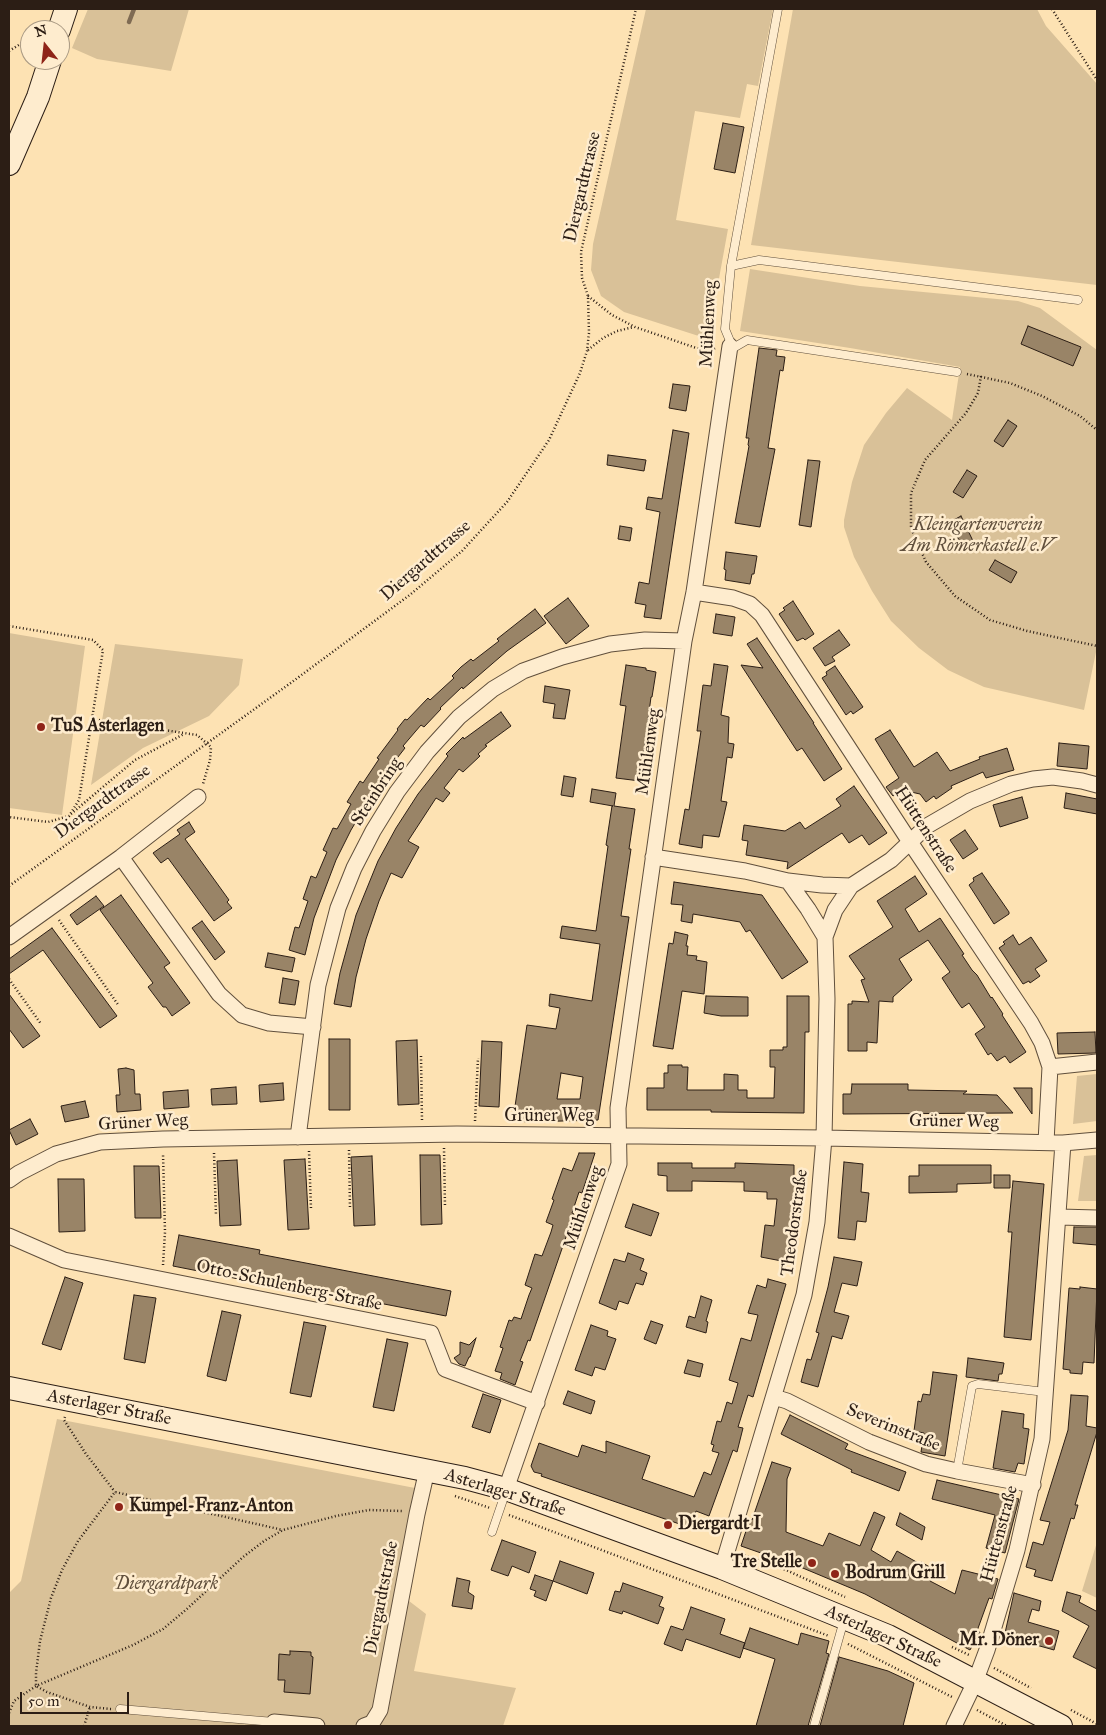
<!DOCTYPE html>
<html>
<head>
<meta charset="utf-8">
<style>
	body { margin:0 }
	#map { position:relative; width:1106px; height:1735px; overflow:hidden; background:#fde2b3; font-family:"IM FELL Great Primer",serif }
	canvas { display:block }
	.frame { position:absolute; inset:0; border:10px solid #2c1e15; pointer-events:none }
	.north { position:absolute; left:20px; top:20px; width:50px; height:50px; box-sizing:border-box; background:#feecce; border:1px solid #aa9a84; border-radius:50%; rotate:344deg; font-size:14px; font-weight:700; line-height:20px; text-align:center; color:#2c1e15 }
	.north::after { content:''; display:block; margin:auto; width:18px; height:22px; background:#8f2418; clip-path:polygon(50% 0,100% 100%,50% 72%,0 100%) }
	.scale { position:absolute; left:20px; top:1692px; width:109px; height:22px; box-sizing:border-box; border:2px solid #2c1e15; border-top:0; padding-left:6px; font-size:15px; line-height:18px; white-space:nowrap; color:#2c1e15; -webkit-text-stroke:4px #feecce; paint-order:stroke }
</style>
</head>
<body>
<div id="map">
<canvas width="1106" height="1735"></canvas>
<div class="frame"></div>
<div class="north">N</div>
<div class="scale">50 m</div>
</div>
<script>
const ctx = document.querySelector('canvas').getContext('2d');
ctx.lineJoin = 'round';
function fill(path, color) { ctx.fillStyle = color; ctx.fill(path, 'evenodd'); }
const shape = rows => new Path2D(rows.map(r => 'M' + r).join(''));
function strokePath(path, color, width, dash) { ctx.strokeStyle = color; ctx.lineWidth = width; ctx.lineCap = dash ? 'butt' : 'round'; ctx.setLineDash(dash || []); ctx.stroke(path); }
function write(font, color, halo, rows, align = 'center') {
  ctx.font = font + ' "IM FELL Great Primer",serif'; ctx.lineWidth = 5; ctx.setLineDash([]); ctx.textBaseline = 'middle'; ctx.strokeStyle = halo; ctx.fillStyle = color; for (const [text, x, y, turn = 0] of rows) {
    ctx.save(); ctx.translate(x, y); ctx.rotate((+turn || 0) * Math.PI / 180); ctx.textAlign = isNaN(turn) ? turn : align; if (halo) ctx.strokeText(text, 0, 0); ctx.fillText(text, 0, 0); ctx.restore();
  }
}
const green = shape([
	[88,9,189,9,171,71,97,59,72,48],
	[646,9,773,9,758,86,747,84,740,118,695,111,676,220,728,229,708,339,624,312,601,296,591,270,593,244],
	[793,9,1037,9,1046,26,1097,84,1097,285,751,245],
	[750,269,860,286,1018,301,1040,308,1097,350,1097,652,1096,652,1084,710,984,687,948,670,919,648,891,621,872,591,854,557,844,527,844,520,852,482,864,445,886,413,907,388,952,420,960,367,850,348,740,331],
	[9,633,85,646,62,815,9,808],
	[115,644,243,659,239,685,209,716,143,748,91,785],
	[1097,1074,1097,1121,1073,1124,1077,1076],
	[1097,1155,1097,1201,1078,1201,1084,1156],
	[57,1419,415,1488,396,1591,426,1614,414,1671,516,1688,503,1726,9,1726,9,1593,21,1581],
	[1097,1542,1097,1598,1082,1591]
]);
const stream = shape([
	[129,22,134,9]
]);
const building = shape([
	[723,123,744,127,735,173,714,169,723,123],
	[1028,326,1081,347,1073,366,1021,344,1028,326],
	[759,348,777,350,776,356,785,357,783,371,780,370,768,448,775,449,760,527,735,523,749,446,748,445,749,438,746,438,759,348],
	[673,384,690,386,686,411,669,408,673,384],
	[1008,420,1017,426,1003,447,994,441,1008,420],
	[673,430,689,433,661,619,644,617,646,605,635,603,639,582,649,584,660,512,646,509,648,497,662,499,673,430],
	[608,455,646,460,644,471,607,465,608,455],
	[808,460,820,461,811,527,799,525,808,460],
	[967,470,977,476,963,498,953,492,967,470],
	[961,516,973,541,962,546,950,522,961,516],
	[620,526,632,528,630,541,618,539,620,526],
	[726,552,757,556,754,574,752,574,750,584,725,580,726,570,724,569,726,552],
	[995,560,1017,572,1011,583,989,570,995,560],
	[568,598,589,626,566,644,544,616,568,598],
	[793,601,814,634,805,640,803,638,797,641,779,614,785,610,783,608,793,601],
	[535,609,546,623,507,651,463,689,462,687,440,708,441,709,424,727,421,725,403,746,405,748,373,789,375,790,351,830,336,860,314,918,305,955,289,950,295,927,299,928,308,901,303,899,311,876,316,878,327,852,323,850,333,828,337,829,351,804,347,802,360,781,363,783,379,759,377,758,398,730,397,729,405,719,407,720,428,698,430,700,454,678,452,676,461,667,471,659,473,661,499,641,497,639,535,609],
	[716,614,735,617,732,636,713,633,716,614],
	[839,630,850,645,832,657,835,661,825,666,813,648,839,630],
	[757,638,814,723,813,723,842,769,824,781,802,748,797,751,741,665,763,668,747,644,757,638],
	[714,664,728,666,721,715,729,717,728,743,734,744,732,758,727,757,725,773,721,801,727,802,719,837,703,835,702,848,679,844,685,809,689,810,701,731,697,731,703,685,711,686,714,664],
	[626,665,646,668,646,670,656,672,652,697,651,697,640,781,616,778,626,706,620,705,626,665],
	[835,666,863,707,853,714,851,711,846,715,822,678,827,675,826,672,835,666],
	[545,686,570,690,565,719,553,718,555,704,543,702,545,686],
	[501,712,511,726,485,745,487,746,478,754,480,756,463,772,459,769,444,788,450,793,443,802,436,798,408,841,419,847,402,878,391,873,379,901,366,939,356,977,351,1007,334,1004,340,973,356,915,378,861,396,828,418,794,448,756,446,754,463,737,464,739,501,712],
	[890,730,914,767,937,752,950,771,980,759,979,757,1007,748,1014,770,986,778,983,772,951,786,952,788,936,799,934,796,926,802,920,794,902,790,893,796,886,787,899,778,875,739,890,730],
	[1059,743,1089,746,1087,769,1057,766,1059,743],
	[564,776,576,778,573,797,561,795,564,776],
	[854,786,887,833,869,845,862,835,849,843,842,833,787,869,788,862,746,855,748,841,742,840,744,825,785,831,800,822,805,829,841,806,836,799,854,786],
	[592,789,616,793,614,806,635,809,629,849,631,849,621,916,629,917,598,1120,527,1122,513,1120,527,1025,556,1029,560,1008,549,1006,550,994,592,1001,600,944,560,938,562,926,596,931,608,846,606,845,612,806,613,806,590,802,592,789],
	[561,1073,583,1077,580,1099,557,1099,561,1073],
	[1066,793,1097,799,1097,814,1064,808,1066,793],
	[1022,797,1028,818,1000,827,993,805,1022,797],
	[189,822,195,832,185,839,229,900,227,902,232,908,214,921,168,858,161,863,153,853,180,834,177,830,189,822],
	[965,830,978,849,963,859,950,840,965,830],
	[982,873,1009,912,1009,914,994,924,969,885,974,881,973,878,982,873],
	[915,876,927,894,905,909,919,932,940,918,964,954,962,955,972,970,977,975,991,998,992,997,1003,1014,1002,1015,1026,1052,1010,1063,1005,1056,997,1061,991,1053,988,1055,975,1034,985,1027,969,1003,962,1008,959,1004,942,978,950,972,928,940,899,959,912,980,893,997,893,1002,879,1001,877,1043,867,1042,867,1051,848,1051,848,1004,852,1004,852,1001,869,1002,861,980,865,979,849,956,893,927,877,901,915,876],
	[674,882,762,895,808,962,782,979,750,930,746,932,740,922,693,914,692,923,681,921,683,905,671,904,674,882],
	[121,895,170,963,164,967,190,1003,172,1016,166,1007,163,1007,148,987,153,983,100,910,121,895],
	[96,896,104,906,77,925,70,915,96,896],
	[202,921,225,952,215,960,192,928,202,921],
	[52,928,117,1016,100,1028,43,950,9,974,9,959,52,928],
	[675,932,688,935,686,946,688,946,687,955,697,956,696,960,707,962,704,994,682,991,673,1049,653,1046,669,943,673,944,675,932],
	[1013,935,1019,945,1031,937,1047,961,1035,969,1040,976,1030,983,1029,981,1023,984,999,948,1005,944,1003,942,1013,935],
	[268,953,295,958,292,972,265,967,268,953],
	[283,978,299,981,295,1005,279,1003,283,978],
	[9,994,40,1036,23,1048,9,1029,9,994],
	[706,996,748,997,748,1016,721,1016,704,1013,706,996],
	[787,996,809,996,809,1032,805,1032,804,1113,711,1112,711,1110,647,1110,647,1088,664,1088,664,1073,668,1073,668,1065,682,1065,682,1067,688,1067,687,1090,724,1090,724,1074,738,1075,738,1090,747,1090,747,1098,774,1098,775,1067,770,1067,770,1050,783,1050,783,1047,787,1047,787,996],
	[1095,1032,1096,1053,1058,1054,1057,1033,1095,1032],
	[329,1039,350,1039,350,1110,329,1110,329,1039],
	[417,1040,419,1104,398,1105,396,1041,417,1040],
	[482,1041,502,1042,499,1107,479,1106,482,1041],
	[126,1068,134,1070,135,1094,140,1094,141,1110,117,1112,116,1095,120,1095,118,1069,126,1068],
	[283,1083,284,1100,260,1102,259,1085,283,1083],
	[852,1084,908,1084,908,1090,967,1091,963,1094,997,1095,1013,1113,843,1114,843,1094,851,1094,852,1084],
	[236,1087,237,1104,212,1105,211,1089,236,1087],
	[1014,1088,1032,1088,1032,1114,1014,1088],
	[188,1090,189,1107,164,1109,163,1092,188,1090],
	[85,1101,89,1117,65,1122,61,1106,85,1101],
	[30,1119,38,1134,16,1145,9,1130,30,1119],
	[579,1153,595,1153,582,1193,579,1192,572,1213,574,1214,530,1341,528,1340,524,1351,520,1361,523,1362,515,1385,500,1379,502,1373,495,1371,503,1348,500,1347,509,1320,512,1321,514,1317,521,1319,529,1295,532,1288,525,1285,535,1254,542,1256,551,1232,553,1225,546,1222,554,1200,552,1199,563,1168,572,1171,579,1153],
	[420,1155,440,1155,442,1224,421,1225,420,1155],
	[372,1156,375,1225,354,1226,351,1157,372,1156],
	[305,1159,309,1229,288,1230,284,1160,305,1159],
	[237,1160,241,1225,220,1226,217,1161,237,1160],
	[844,1162,863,1164,861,1192,869,1193,866,1222,857,1221,855,1240,838,1238,844,1162],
	[658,1163,692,1163,692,1168,735,1168,735,1163,794,1165,794,1185,800,1185,796,1234,790,1233,788,1247,794,1248,792,1263,761,1257,765,1225,774,1226,777,1199,767,1199,767,1192,744,1191,744,1182,692,1181,692,1191,667,1191,667,1176,658,1175,658,1163],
	[919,1165,991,1165,991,1183,957,1184,957,1192,909,1193,909,1176,919,1176,919,1165],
	[134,1166,159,1166,161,1218,135,1218,134,1166],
	[994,1175,1010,1175,1010,1188,994,1188,994,1175],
	[58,1179,84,1179,85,1231,59,1232,58,1179],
	[1013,1181,1044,1184,1031,1340,1004,1337,1012,1232,1008,1232,1013,1181],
	[633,1204,659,1213,651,1236,625,1227,633,1204],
	[1074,1227,1097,1227,1097,1245,1073,1243,1074,1227],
	[179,1235,260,1250,259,1254,451,1291,446,1316,255,1279,254,1282,173,1266,179,1235],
	[628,1253,644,1259,640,1270,647,1273,643,1285,636,1283,628,1304,619,1301,616,1310,599,1303,614,1259,625,1262,628,1253],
	[834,1257,862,1262,857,1286,842,1283,834,1312,849,1316,842,1339,832,1336,818,1387,801,1382,807,1359,811,1360,819,1333,816,1332,828,1287,834,1257],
	[65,1277,83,1283,61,1350,42,1344,65,1277],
	[768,1279,786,1284,753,1397,748,1395,738,1427,743,1428,737,1452,733,1450,709,1516,696,1511,691,1528,541,1476,542,1474,534,1472,531,1466,539,1443,578,1457,582,1445,606,1453,606,1441,650,1456,642,1479,694,1497,704,1472,711,1475,719,1453,712,1451,714,1445,711,1444,717,1421,721,1422,727,1402,732,1404,738,1383,729,1380,741,1338,751,1341,758,1315,748,1313,757,1285,766,1288,768,1279],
	[1080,1287,1097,1289,1094,1363,1083,1362,1082,1374,1070,1373,1070,1370,1063,1369,1069,1288,1080,1289,1080,1287],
	[134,1295,156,1298,145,1363,124,1359,134,1295],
	[701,1296,712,1300,706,1321,708,1322,706,1333,686,1327,689,1316,695,1318,701,1296],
	[222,1311,241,1315,226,1381,207,1376,222,1311],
	[651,1321,663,1325,656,1344,644,1339,651,1321],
	[304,1322,326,1326,311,1397,290,1393,304,1322],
	[591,1325,608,1331,607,1336,616,1339,605,1370,595,1367,592,1376,575,1370,591,1325],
	[476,1338,470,1357,469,1357,465,1366,459,1364,454,1358,460,1354,460,1342,469,1345,476,1338],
	[387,1339,408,1343,394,1411,373,1407,387,1339],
	[968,1358,1004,1363,1002,1374,999,1374,998,1381,966,1377,968,1358],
	[688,1360,703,1364,700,1377,684,1373,688,1360],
	[933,1372,957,1375,945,1456,921,1452,924,1433,914,1431,918,1401,921,1402,923,1394,930,1395,933,1372],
	[568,1391,595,1401,591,1414,563,1404,568,1391],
	[483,1394,501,1400,490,1433,472,1427,483,1394],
	[1071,1395,1088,1396,1086,1426,1097,1428,1097,1432,1075,1505,1078,1505,1074,1519,1071,1518,1052,1581,1034,1576,1036,1570,1026,1567,1033,1542,1043,1545,1050,1522,1040,1520,1068,1430,1071,1395],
	[1002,1411,1024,1414,1023,1428,1029,1429,1024,1464,1018,1463,1015,1472,993,1468,1002,1411],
	[790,1415,848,1444,845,1449,906,1472,899,1491,851,1472,852,1470,781,1434,790,1415],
	[772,1462,791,1468,787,1479,786,1532,823,1546,829,1533,860,1546,874,1512,885,1517,871,1550,891,1562,897,1551,920,1564,921,1562,935,1570,930,1581,955,1594,962,1570,998,1579,992,1599,989,1598,977,1631,980,1632,970,1650,865,1594,798,1566,741,1546,750,1519,752,1520,772,1462],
	[937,1480,1019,1499,1005,1553,986,1548,995,1515,932,1499,937,1480],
	[900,1513,925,1527,922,1540,896,1525,900,1513],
	[502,1540,536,1552,529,1573,512,1566,508,1576,491,1570,502,1540],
	[560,1561,594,1573,587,1594,553,1581,560,1561],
	[535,1575,553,1581,546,1601,534,1596,536,1591,530,1589,535,1575],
	[457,1578,470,1581,468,1592,474,1596,472,1609,452,1606,457,1578],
	[623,1583,663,1597,659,1606,664,1608,658,1624,623,1611,622,1614,609,1610,615,1591,620,1592,623,1583],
	[1067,1592,1081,1596,1079,1602,1096,1611,1097,1610,1097,1669,1073,1657,1089,1626,1062,1611,1067,1592],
	[1014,1593,1041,1601,1039,1611,1032,1609,1028,1622,1059,1631,1054,1650,1022,1641,1005,1633,1014,1593],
	[691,1607,725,1619,720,1634,745,1643,740,1658,686,1639,682,1651,664,1644,671,1626,683,1630,691,1607],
	[750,1628,798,1645,801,1633,829,1641,826,1653,829,1654,808,1726,756,1726,775,1659,743,1648,750,1628],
	[290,1651,311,1652,311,1656,313,1657,310,1694,284,1692,285,1680,278,1680,279,1654,290,1655,290,1651],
	[839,1657,888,1671,914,1683,903,1726,820,1726,839,1657]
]);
const path = shape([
	[1052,9,1097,80],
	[9,51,30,38],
	[588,296,612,315,635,327,705,351,716,348],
	[588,350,603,338,617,331,634,327],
	[967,374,1010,383,1042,396,1080,416,1097,430],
	[981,376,978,393,966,413,925,460,911,493,911,528,926,562,955,596,990,620,1027,631,1097,646],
	[9,626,93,640,103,650,79,800,69,816,48,822,9,817],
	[92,719,197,735,211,747,210,760,203,784],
	[71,814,135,760,184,734],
	[9,886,292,682,411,594,462,551,507,502,549,440,580,373,587,351,589,333,588,296,582,278,581,252,636,9],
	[59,920,119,1006],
	[9,979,41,1024],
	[421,1056,422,1121],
	[475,1121,478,1058],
	[444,1148,445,1207],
	[349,1150,350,1209],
	[309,1151,311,1209],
	[214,1153,216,1216],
	[163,1265,165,1232,163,1153],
	[65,1417,64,1420,86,1454,115,1492],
	[455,1496,490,1508],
	[509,1515,829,1636],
	[741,1554,786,1570,845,1597],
	[848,1644,952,1697],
	[952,1647,969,1655],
	[994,1668,1031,1688],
	[111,1709,90,1707,47,1692,36,1686,36,1673,40,1641,51,1598,62,1570,78,1541,115,1492,283,1530],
	[977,1710,1007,1726],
	[1071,1710,1097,1724],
	[9,1713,14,1701,36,1686,133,1645,163,1629,188,1608,243,1557,264,1541,283,1530,336,1516,369,1510,402,1511],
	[84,1726,90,1707]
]);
const service = shape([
	[778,9,731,266,725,329,730,341,730,346,735,347,747,340,957,372],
	[731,266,759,260,1078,300],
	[957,1471,972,1386,978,1384,1045,1392],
	[492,1532,506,1491],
	[120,1709,274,1722],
	[814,1726,844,1620]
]);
const minor = shape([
	[694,592,733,598,750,604,762,615,910,842,1031,1023,1042,1043,1050,1067,1046,1142],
	[121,857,219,994,242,1015,269,1023,313,1027],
	[653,857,745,871,788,881,808,909,825,937,827,999,824,1138,817,1222,804,1295,722,1568],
	[788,881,822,885,851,886],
	[9,937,121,857,198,797],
	[825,937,835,910,851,886,891,860,927,826,970,801,1011,784,1033,779,1053,777,1082,781,1097,785],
	[1050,1067,1097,1062],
	[298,1137,318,985,338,908,354,868,373,831,397,792,427,752,459,717,493,689,523,671,562,657,610,644,645,640,684,641],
	[9,1180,19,1173,56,1154,100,1142,163,1139,457,1134,824,1138,1063,1143,1097,1140],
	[1059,1217,1097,1218],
	[9,1236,64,1260,431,1333,445,1369,537,1403],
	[774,1397,787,1401,869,1442,926,1464,957,1471,1033,1485],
	[506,1489,619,1164,618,1108,684,641,694,592,730,346],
	[274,1722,317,1726],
	[364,1726,372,1723,380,1710,417,1514,427,1470],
	[954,1726,975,1682,987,1650,1017,1550,1042,1439,1063,1143]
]);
const secondary = shape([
	[59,30,66,9],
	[9,164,38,97,50,60],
	[9,1388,465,1478,506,1489,722,1568,888,1636,1061,1726]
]);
const markers = [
	[41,727,5,"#8f2418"],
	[119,1507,5,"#8f2418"],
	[668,1525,5,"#8f2418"],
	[812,1563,5,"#8f2418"],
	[835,1574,5,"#8f2418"],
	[1049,1641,5,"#8f2418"]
];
const streetNames = [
	["Diergardttrasse",583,187,-77],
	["Mühlenweg",709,324,-87],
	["Diergardttrasse",426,561,-41],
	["Mühlenweg",649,752,-82],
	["Steinbring",377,792,-57],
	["Diergardttrasse",103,802,-36],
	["Hüttenstraße",925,830,57],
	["Grüner Weg",549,1117],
	["Grüner Weg",954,1122,1],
	["Grüner Weg",143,1123,-3],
	["Mühlenweg",584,1208,-71],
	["Theodorstraße",795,1223,-82],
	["Otto-Schulenberg-Straße",289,1286,12],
	["Asterlager Straße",109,1408,11],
	["Severinstraße",893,1428,22],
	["Asterlager Straße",505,1493,17],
	["Hüttenstraße",1000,1534,-75],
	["Diergardtstraße",382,1598,-79],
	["Asterlager Straße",883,1637,25]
];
const parkNames = [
	["Kleingartenverein",978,526],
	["Am Römerkastell e.V",978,547],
	["Diergardtpark",166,1585]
];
const poiNames = [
	["TuS Asterlagen",51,727],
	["Kumpel-Franz-Anton",129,1507],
	["Diergardt I",678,1525],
	["Tre Stelle",802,1563,"right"],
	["Bodrum Grill",845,1574],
	["Mr. Döner",1039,1641,"right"]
];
fill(green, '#d9c198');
strokePath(stream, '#7f6b53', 4.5);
fill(building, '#998467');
strokePath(building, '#2c1e15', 1);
strokePath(service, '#604f3c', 9);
strokePath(minor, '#604f3c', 17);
strokePath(secondary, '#2c1e15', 24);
strokePath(path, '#2c1e15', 2.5, [1, 2.5]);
strokePath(service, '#feecce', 8);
strokePath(minor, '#feecce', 15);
strokePath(secondary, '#feecce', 22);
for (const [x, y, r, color] of markers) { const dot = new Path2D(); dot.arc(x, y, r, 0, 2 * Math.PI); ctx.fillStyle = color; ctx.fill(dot); strokePath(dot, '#feecce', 2); }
write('18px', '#2c1e15', '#feecce', streetNames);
write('italic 18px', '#604f3c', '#feecce', parkNames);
write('bold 18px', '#2c1e15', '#feecce', poiNames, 'left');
</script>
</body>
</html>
